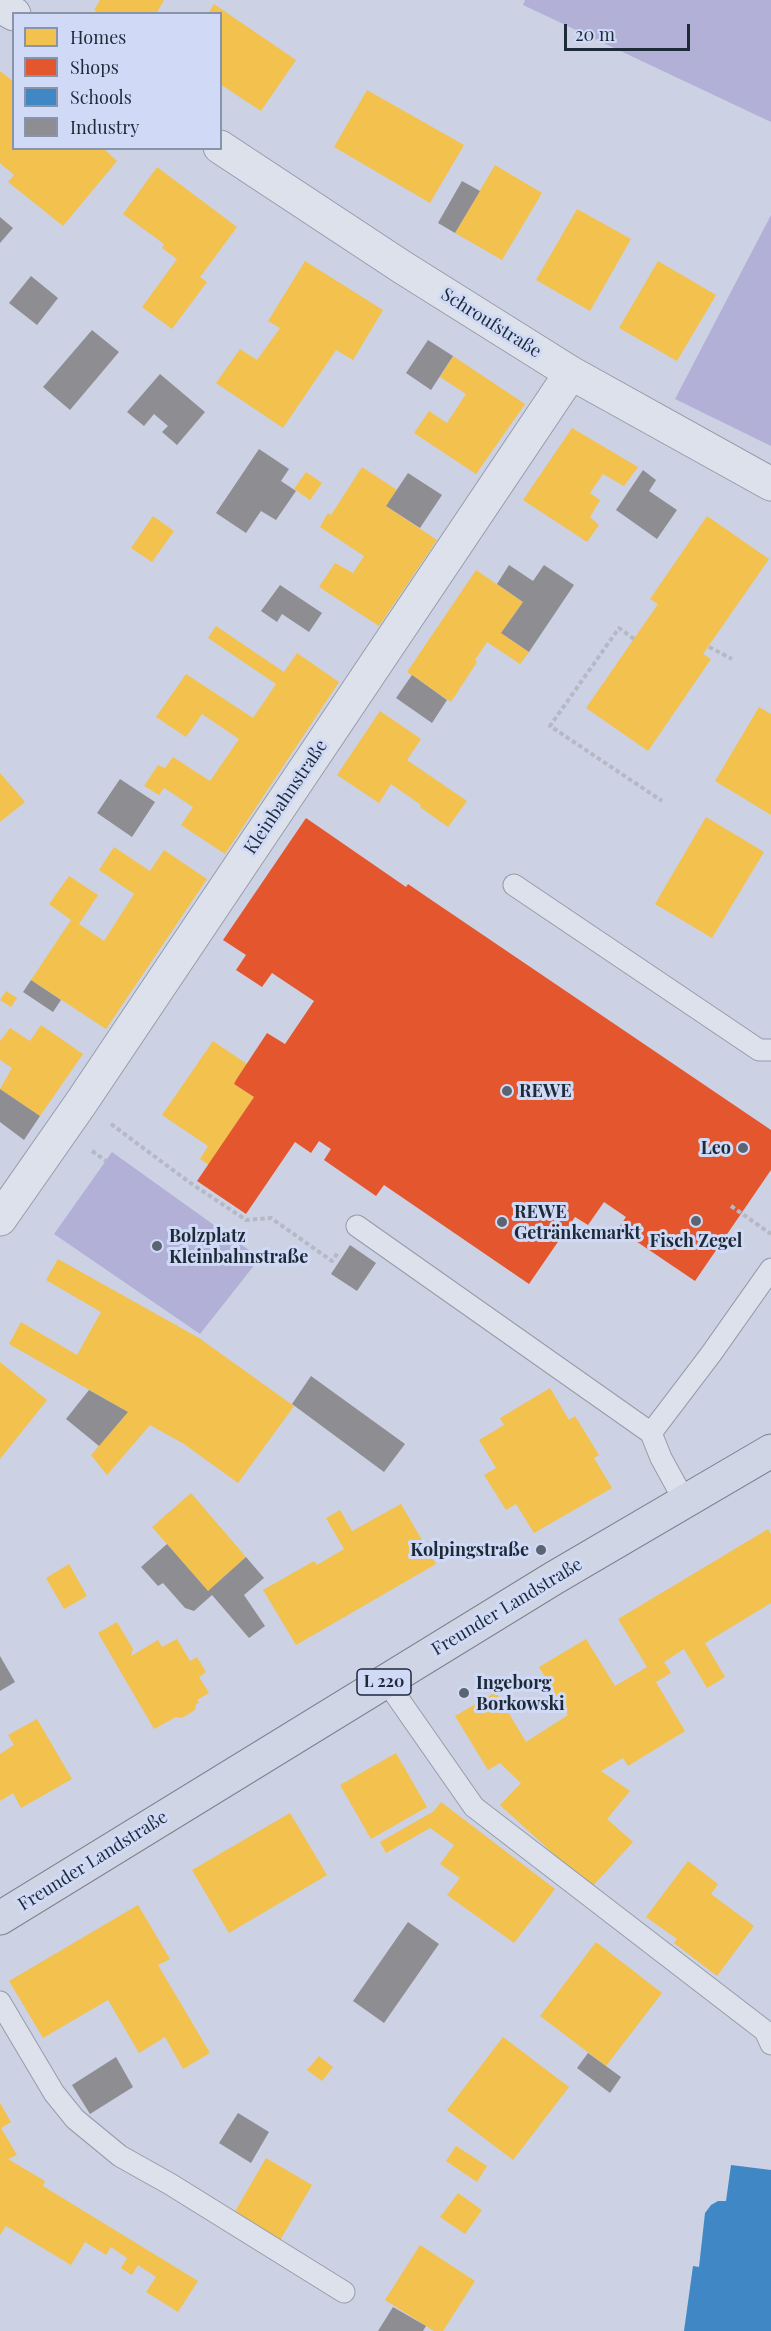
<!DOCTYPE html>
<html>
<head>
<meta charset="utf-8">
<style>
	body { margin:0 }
	#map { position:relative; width:771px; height:2331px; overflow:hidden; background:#ccd2e4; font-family:"Playfair Display",serif }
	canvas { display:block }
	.legend { position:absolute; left:12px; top:12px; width:210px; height:138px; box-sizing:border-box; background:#d0daf6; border:2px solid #8894aa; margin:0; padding:8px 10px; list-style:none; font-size:18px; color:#1d2a38 }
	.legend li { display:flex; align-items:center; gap:12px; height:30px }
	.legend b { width:30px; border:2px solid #8894aa }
	.scale { position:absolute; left:564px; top:24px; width:126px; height:27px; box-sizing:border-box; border:3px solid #1d2a38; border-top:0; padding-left:8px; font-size:18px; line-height:21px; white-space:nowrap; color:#1d2a38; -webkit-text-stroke:4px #d0daf6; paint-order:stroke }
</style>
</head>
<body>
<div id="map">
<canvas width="771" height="2331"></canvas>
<ul class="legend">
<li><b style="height:16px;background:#f2c14e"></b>Homes</li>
<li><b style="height:16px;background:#e4572e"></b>Shops</li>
<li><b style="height:16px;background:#3f88c5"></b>Schools</li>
<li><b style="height:16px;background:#8d8d92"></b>Industry</li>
</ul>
<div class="scale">20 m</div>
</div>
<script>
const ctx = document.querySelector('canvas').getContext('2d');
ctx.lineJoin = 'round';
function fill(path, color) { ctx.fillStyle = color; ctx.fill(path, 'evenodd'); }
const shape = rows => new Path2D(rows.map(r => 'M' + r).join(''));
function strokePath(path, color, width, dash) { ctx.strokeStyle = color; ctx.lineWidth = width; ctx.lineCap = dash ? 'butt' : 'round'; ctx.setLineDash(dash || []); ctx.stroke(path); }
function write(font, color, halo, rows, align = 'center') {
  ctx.font = font + ' "Playfair Display",serif'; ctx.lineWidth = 6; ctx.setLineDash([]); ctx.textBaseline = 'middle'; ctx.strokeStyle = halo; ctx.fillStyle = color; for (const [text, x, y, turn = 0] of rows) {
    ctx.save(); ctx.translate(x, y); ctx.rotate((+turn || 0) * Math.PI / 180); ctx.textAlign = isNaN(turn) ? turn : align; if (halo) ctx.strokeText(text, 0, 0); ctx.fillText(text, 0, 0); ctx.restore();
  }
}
const green = shape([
	[525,0,771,0,771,122,523,5],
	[771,215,771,446,675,399],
	[112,1152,260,1258,200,1334,54,1234]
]);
const homes = shape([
	[100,0,164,0,156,14,99,14,94,10],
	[214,4,296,60,261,111,220,84,220,14,208,14],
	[0,71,14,82,14,148,103,148,117,161,63,226,8,182,14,175,0,163],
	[367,90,464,145,430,203,334,147],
	[495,165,542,193,502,260,455,233],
	[157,167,237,227,200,277,207,282,172,329,142,307,177,259,162,248,164,244,123,214],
	[577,209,631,239,590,311,536,280],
	[305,261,383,310,353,360,336,350,283,428,216,383,240,349,257,360,280,328,268,321],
	[658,261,716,295,677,361,619,328],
	[453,356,525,404,476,474,414,433,429,411,447,423,466,394,440,377],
	[572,428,638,467,624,486,603,474,590,493,600,500,590,517,599,525,587,542,523,500],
	[362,467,397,490,386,506,437,540,379,626,319,587,335,563,353,573,364,556,320,527,328,513,331,515],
	[306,472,322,483,310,500,294,489],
	[153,516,174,531,152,562,131,548],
	[707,516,769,559,703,654,711,659,648,751,586,708,658,604,650,599],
	[476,570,523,602,501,633,529,652,520,664,487,642,475,660,477,662,451,702,407,672],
	[216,626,284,672,297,653,339,682,225,854,181,825,193,807,164,788,159,795,144,786,158,765,165,768,173,757,210,781,239,739,202,714,186,737,156,717,186,674,253,718,276,684,208,638],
	[759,707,771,714,771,815,715,781],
	[380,711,421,739,407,760,467,801,448,827,420,807,421,805,391,784,379,803,337,775],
	[0,773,25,802,0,822],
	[706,817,764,852,712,938,655,904],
	[114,847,150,871,164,850,207,879,106,1029,31,980,71,920,49,904,69,876,98,895,79,924,104,941,134,894,99,870],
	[6,991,17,998,11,1007,0,1000],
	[41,1025,83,1054,40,1116,0,1089,12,1068,0,1060,0,1041,10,1028,30,1041],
	[213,1041,247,1064,234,1084,254,1097,209,1165,200,1159,208,1146,162,1115],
	[58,1259,199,1338,294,1406,238,1483,184,1444,150,1425,107,1475,91,1455,128,1412,9,1344,21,1322,77,1355,101,1312,46,1280],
	[0,1362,47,1400,0,1459],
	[550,1388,569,1420,575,1416,599,1455,594,1458,612,1488,534,1533,516,1504,506,1510,484,1475,496,1468,479,1440,504,1425,500,1418],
	[191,1493,246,1557,208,1591,152,1527],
	[401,1504,436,1564,296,1645,263,1590,314,1561,317,1565,344,1549,326,1518,340,1510,352,1531],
	[768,1529,771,1534,771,1603,705,1643,725,1677,707,1688,684,1649,664,1662,671,1673,656,1682,685,1731,628,1766,623,1758,601,1771,630,1791,607,1819,633,1842,591,1888,500,1805,521,1783,500,1763,488,1770,455,1716,496,1692,526,1742,568,1715,539,1667,586,1639,615,1686,647,1667,618,1619],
	[69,1564,87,1596,64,1609,46,1578],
	[117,1622,133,1649,131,1656,158,1640,162,1647,177,1639,190,1661,197,1657,206,1672,199,1677,209,1693,197,1700,199,1703,196,1704,195,1710,182,1718,176,1717,154,1729,98,1633],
	[37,1719,72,1779,21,1808,13,1793,0,1801,0,1754,14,1745,8,1735],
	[396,1753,427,1807,371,1839,340,1785],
	[441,1802,555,1889,514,1943,447,1895,460,1878,440,1864,454,1845,430,1828,386,1853,380,1842,434,1811],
	[290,1813,327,1875,229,1933,192,1870],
	[688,1861,718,1884,711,1894,754,1926,717,1976,674,1943,677,1939,646,1917],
	[138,1905,170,1959,158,1965,210,2053,183,2069,165,2037,139,2053,108,2000,43,2038,9,1981],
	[596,1942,662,1993,606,2066,540,2016],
	[503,2037,569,2087,513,2160,447,2110],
	[319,2056,333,2067,322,2081,307,2070],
	[0,2103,11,2122,1,2128,17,2155,8,2159,45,2181,43,2186,198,2281,178,2312,146,2292,156,2277,138,2265,132,2275,121,2268,127,2258,111,2247,106,2255,85,2242,71,2265,6,2226,0,2235],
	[456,2146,487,2166,477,2182,446,2161],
	[266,2158,312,2185,279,2242,233,2215],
	[458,2193,482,2210,465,2234,440,2217],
	[420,2245,475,2281,443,2331,434,2331,385,2300]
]);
const shops = shape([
	[306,818,406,887,408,884,427,897,771,1130,771,1170,695,1281,618,1229,626,1217,604,1202,588,1225,575,1217,529,1284,384,1185,376,1196,324,1160,331,1149,319,1141,311,1153,295,1142,246,1214,197,1181,254,1097,234,1084,236,1080,267,1033,285,1044,314,1001,272,973,262,987,236,970,246,955,223,940]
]);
const schools = shape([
	[731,2165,771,2170,771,2331,684,2331,693,2266,699,2267,705,2213,711,2205,718,2201,726,2201]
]);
const industry = shape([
	[462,181,480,191,455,233,438,223],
	[0,217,13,228,0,243],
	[31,276,58,298,37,325,9,303],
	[92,330,119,352,70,410,43,387],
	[428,340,453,356,431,390,406,373],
	[160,374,205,412,177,445,162,432,168,426,154,414,144,426,127,412],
	[259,449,289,469,281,481,296,491,276,520,261,511,246,533,216,513],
	[643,470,656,480,649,491,677,510,657,539,616,510],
	[408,473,442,495,420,528,386,506],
	[509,565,533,581,544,565,574,585,529,652,501,633,523,602,497,584],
	[280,585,322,613,309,632,282,614,277,622,261,611],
	[412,675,447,700,432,723,396,698],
	[120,779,155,802,132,837,97,813],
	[31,980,61,1000,53,1012,23,992],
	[0,1089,40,1116,24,1140,0,1122],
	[350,1245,376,1263,357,1291,331,1274],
	[311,1376,405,1444,384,1472,292,1404],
	[89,1390,128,1412,99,1446,66,1419],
	[167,1544,208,1591,246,1557,264,1578,244,1595,265,1626,249,1638,212,1595,194,1611,185,1608,163,1583,158,1586,141,1567],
	[0,1656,15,1682,0,1691],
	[408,1922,439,1944,384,2023,353,2001],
	[588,2053,621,2077,610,2093,577,2068],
	[116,2057,133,2087,90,2114,72,2085],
	[238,2113,269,2132,251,2163,219,2143],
	[393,2307,426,2326,423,2331,378,2331]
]);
const path = shape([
	[634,639,619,628,550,726,662,801],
	[709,647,732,659],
	[111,1124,189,1182,246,1220,271,1218,332,1261,339,1251],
	[92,1151,106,1161],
	[731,1206,771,1234]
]);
const service = shape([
	[514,885,759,1050,771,1050],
	[357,1226,651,1433,661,1458,684,1500],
	[651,1433,711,1354,771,1269],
	[386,1681,474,1807,765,2031,771,2044],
	[0,2002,54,2093,75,2119,120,2156,170,2184,344,2292]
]);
const minor = shape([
	[0,6,14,14],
	[220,147,402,267,571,373,771,484],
	[0,1219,81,1103,571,373]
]);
const primary = shape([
	[0,1918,554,1578,771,1451]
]);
const markers = [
	[507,1091,6,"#5a6574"],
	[743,1148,6,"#5a6574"],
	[696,1221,6,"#5a6574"],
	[502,1222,6,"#5a6574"],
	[157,1246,6,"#5a6574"],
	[541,1550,6,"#5a6574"],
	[464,1693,6,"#5a6574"]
];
const shields = [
	[384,1682,54]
];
const shieldNames = [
	["L 220",384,1682]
];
const streetNames = [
	["Schroufstraße",491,323,32],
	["Kleinbahnstraße",286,797,-56],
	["Freunder Landstraße",507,1607,-31],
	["Freunder Landstraße",93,1861,-32]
];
const poiNames = [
	["REWE",519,1091],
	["Leo",731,1148,"right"],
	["REWE",514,1212],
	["Getränkemarkt",514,1233],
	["Bolzplatz",169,1236],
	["Kleinbahnstraße",169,1257],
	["Fisch Zegel",696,1241,"center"],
	["Kolpingstraße",529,1550,"right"],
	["Ingeborg",476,1683],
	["Borkowski",476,1704]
];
fill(green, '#b2b0d7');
fill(homes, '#f2c14e');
fill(shops, '#e4572e');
fill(schools, '#3f88c5');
fill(industry, '#8d8d92');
strokePath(service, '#959ca9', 23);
strokePath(minor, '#959ca9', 35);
strokePath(primary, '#7c828f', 35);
strokePath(path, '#b4b9c4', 4, [4.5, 3]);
strokePath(service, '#dde1ec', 21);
strokePath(minor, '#dde1ec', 33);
strokePath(primary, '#cfd5e4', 33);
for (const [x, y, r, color] of markers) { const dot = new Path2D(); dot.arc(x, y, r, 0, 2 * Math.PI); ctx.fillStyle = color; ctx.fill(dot); strokePath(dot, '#d0daf6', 2); }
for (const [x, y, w] of shields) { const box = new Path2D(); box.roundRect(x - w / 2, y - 13, w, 26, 4.5); ctx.fillStyle = '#d0daf6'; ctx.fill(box); strokePath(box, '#1d2a38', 1.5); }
write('bold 16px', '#1d2a38', null, shieldNames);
write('18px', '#1d2a38', '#d0daf6', streetNames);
write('bold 18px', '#1d2a38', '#d0daf6', poiNames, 'left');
</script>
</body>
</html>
